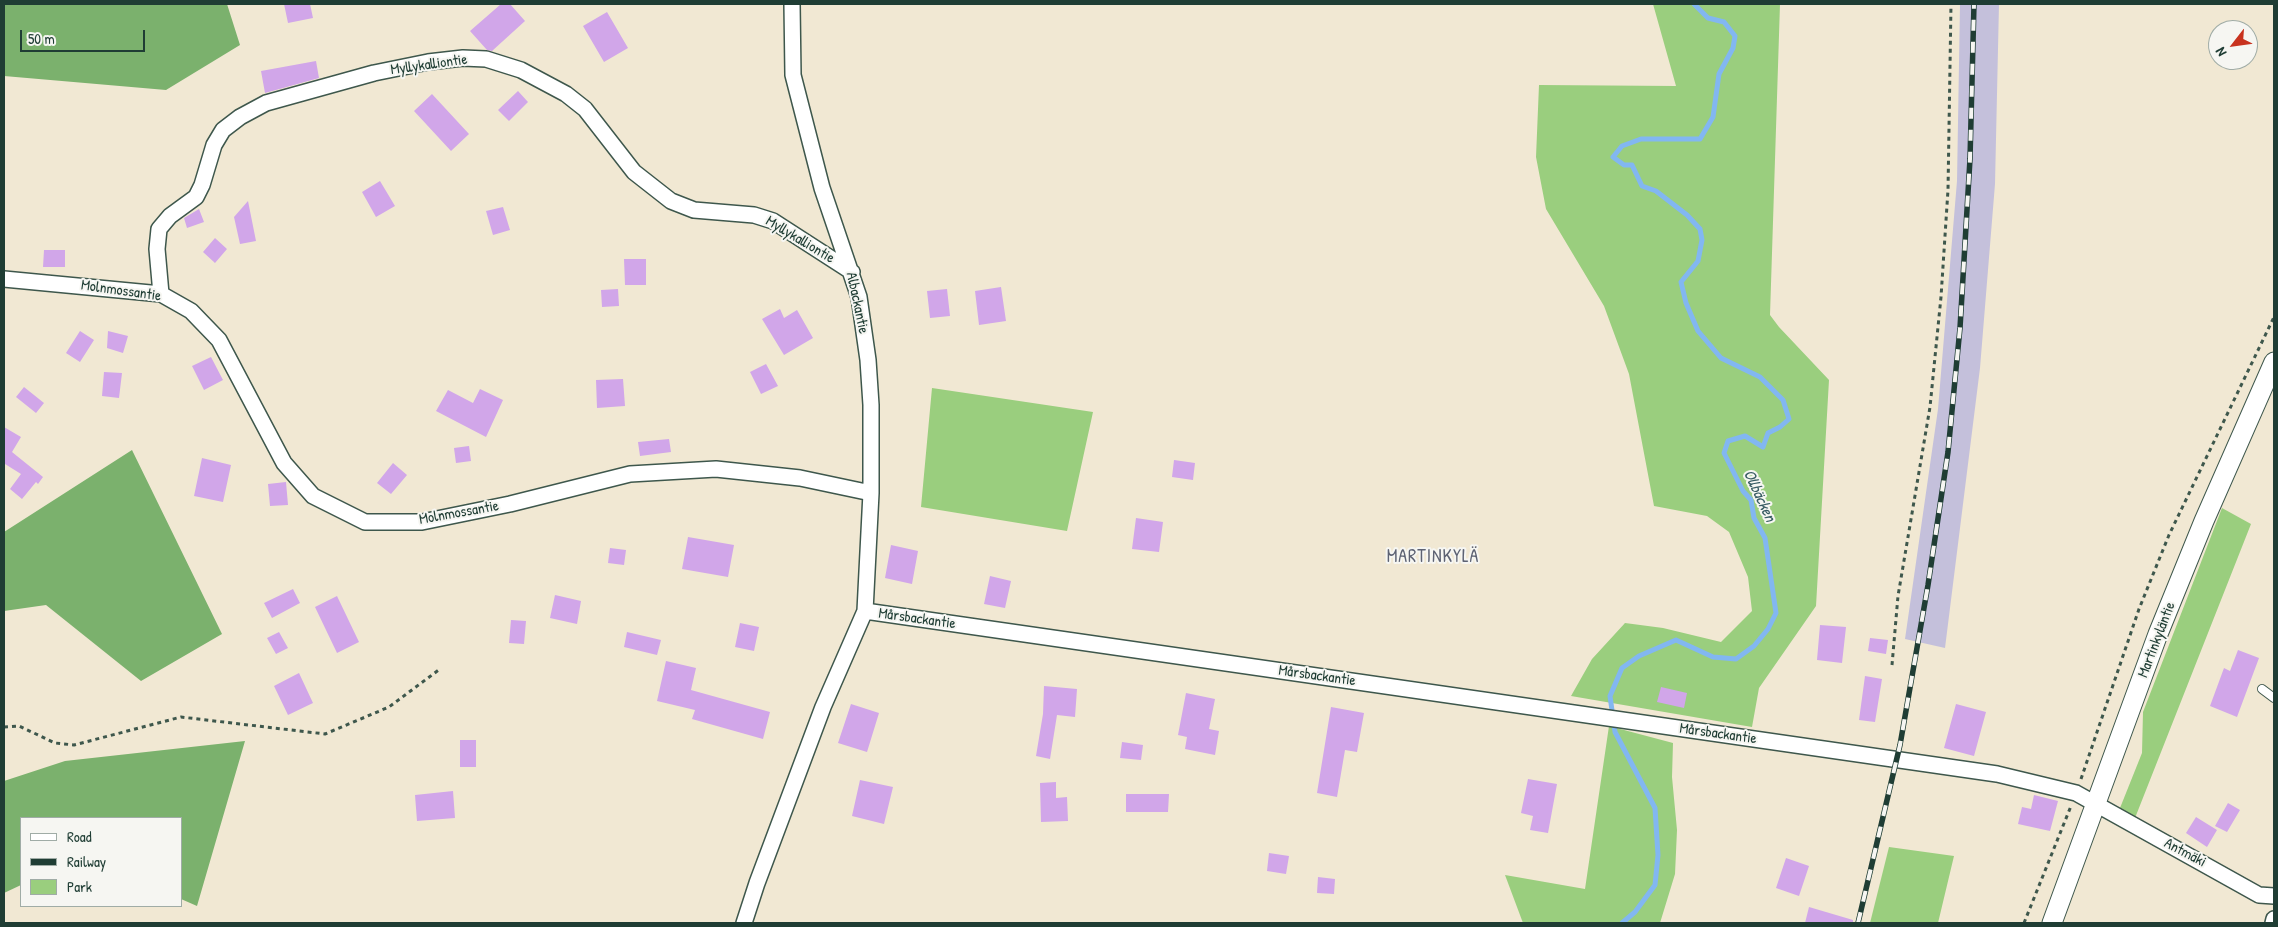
<!DOCTYPE html>
<html>
<head>
<meta charset="utf-8">
<style>
	body { margin:0 }
	#map { position:relative; width:2278px; height:927px; overflow:hidden; background:#f1e8d3; font-family:"Patrick Hand",sans-serif }
	canvas { display:block }
	.frame { position:absolute; inset:0; border:5px solid #1f3d34; pointer-events:none }
	.legend { position:absolute; left:20px; top:817px; width:162px; height:90px; box-sizing:border-box; background:#f6f6f2; border:1px solid #a0aca6; margin:0; padding:6px 9px; list-style:none; font-size:15px; color:#1f3d34 }
	.legend li { display:flex; align-items:center; gap:10px; height:25px }
	.legend b { width:25px; border:1px solid #a0aca6 }
	.north { position:absolute; left:2208px; top:20px; width:50px; height:50px; box-sizing:border-box; background:#f6f6f2; border:1px solid #a0aca6; border-radius:50%; rotate:240deg; font-size:14px; font-weight:700; line-height:20px; text-align:center; color:#1f3d34 }
	.north::after { content:''; display:block; margin:auto; width:18px; height:22px; background:#c8321e; clip-path:polygon(50% 0,100% 100%,50% 72%,0 100%) }
	.scale { position:absolute; left:20px; top:30px; width:125px; height:22px; box-sizing:border-box; border:2px solid #1f3d34; border-top:0; padding-left:6px; font-size:15px; line-height:18px; white-space:nowrap; color:#1f3d34; -webkit-text-stroke:4px #f6f6f2; paint-order:stroke }
</style>
</head>
<body>
<div id="map">
<canvas width="2278" height="927"></canvas>
<div class="frame"></div>
<ul class="legend">
<li><b style="height:6px;background:#fff"></b>Road</li>
<li><b style="height:6px;background:#1f3d34"></b>Railway</li>
<li><b style="height:14px;background:#9ace7e"></b>Park</li>
</ul>
<div class="north">N</div>
<div class="scale">50 m</div>
</div>
<script>
const ctx = document.querySelector('canvas').getContext('2d');
ctx.lineJoin = 'round';
function fill(path, color) { ctx.fillStyle = color; ctx.fill(path, 'evenodd'); }
const shape = rows => new Path2D(rows.map(r => 'M' + r).join(''));
function strokePath(path, color, width, dash) { ctx.strokeStyle = color; ctx.lineWidth = width; ctx.lineCap = dash ? 'butt' : 'round'; ctx.setLineDash(dash || []); ctx.stroke(path); }
function write(font, color, halo, rows, align = 'center') {
  ctx.font = font + ' "Patrick Hand",sans-serif'; ctx.lineWidth = 4; ctx.setLineDash([]); ctx.textBaseline = 'middle'; ctx.strokeStyle = halo; ctx.fillStyle = color; for (const [text, x, y, turn = 0] of rows) {
    ctx.save(); ctx.translate(x, y); ctx.rotate((+turn || 0) * Math.PI / 180); ctx.textAlign = isNaN(turn) ? turn : align; if (halo) ctx.strokeText(text, 0, 0); ctx.fillText(text, 0, 0); ctx.restore();
  }
}
const industrial = shape([
	[1960,4,1999,4,1995,184,1980,368,1945,648,1905,639,1938,409,1957,181]
]);
const green = shape([
	[1653,4,1780,4,1770,315,1779,327,1829,380,1816,606,1759,688,1752,727,1571,696,1592,659,1625,623,1663,628,1721,642,1752,611,1748,577,1729,532,1707,516,1654,506,1629,374,1604,306,1546,209,1536,157,1539,85,1676,86],
	[932,388,1093,412,1067,531,921,507],
	[2222,508,2251,524,2135,818,2120,808,2142,753,2143,712],
	[1609,726,1673,743,1672,777,1677,830,1675,874,1660,923,1523,923,1505,875,1585,889],
	[1889,847,1954,856,1938,923,1870,923]
]);
const forest = shape([
	[4,4,227,4,240,45,166,90,4,76],
	[132,450,222,634,141,681,46,605,4,611,4,532],
	[245,741,197,906,181,899,181,818,21,818,21,885,4,893,4,781,65,761]
]);
const stream = shape([
	[1622,923,1635,912,1655,885,1658,855,1655,808,1615,732,1610,696,1622,668,1639,656,1676,640,1713,657,1736,659,1754,646,1768,629,1776,613,1765,538,1754,518,1751,500,1743,491,1724,453,1728,441,1745,436,1763,447,1768,433,1780,427,1789,419,1783,400,1760,377,1721,358,1698,331,1686,303,1681,282,1698,261,1702,240,1700,229,1687,215,1656,191,1642,186,1632,165,1624,165,1613,157,1622,146,1641,139,1700,139,1713,117,1719,74,1733,48,1735,36,1724,22,1708,18,1694,4]
]);
const building = shape([
	[284,4,310,4,313,18,288,23],
	[501,4,510,4,525,21,492,51,487,50,470,31],
	[607,12,628,48,604,62,583,26],
	[316,61,319,78,265,93,261,71],
	[518,91,528,102,509,121,498,110],
	[432,94,469,134,451,151,414,111],
	[380,181,395,206,376,217,362,192],
	[248,201,256,241,240,244,234,217],
	[503,207,510,230,493,235,486,211],
	[199,209,204,222,187,228,184,218],
	[215,238,227,249,215,263,203,252],
	[44,250,65,250,65,267,43,267],
	[624,259,646,259,646,285,625,285],
	[1001,287,1006,321,979,325,975,291],
	[618,289,619,306,602,307,601,290],
	[947,289,950,316,930,318,927,291],
	[780,309,784,318,797,310,813,338,784,355,762,319],
	[80,331,94,340,80,362,66,353],
	[108,331,128,336,123,353,107,348],
	[211,357,223,380,204,390,192,366],
	[766,364,778,386,761,394,750,372],
	[104,372,122,373,119,398,102,396],
	[623,379,625,406,597,408,596,380],
	[24,387,44,403,36,413,16,397],
	[480,389,503,400,486,437,436,411,448,390,473,403],
	[4,427,21,437,12,452,43,477,38,484,36,482,22,499,10,489,21,474,5,464,4,467],
	[669,439,671,452,640,456,638,442],
	[469,446,471,461,456,463,454,448],
	[202,458,231,465,223,502,194,496],
	[1174,460,1195,463,1193,480,1172,477],
	[393,463,407,475,391,494,377,483],
	[286,482,288,505,270,506,268,484],
	[1136,518,1163,522,1159,552,1132,549],
	[688,537,734,545,728,577,682,569],
	[891,545,918,551,912,584,885,578],
	[610,548,626,550,624,565,608,563],
	[990,576,1011,581,1005,608,984,604],
	[293,589,300,603,272,618,264,603],
	[555,595,581,601,577,624,550,618],
	[337,596,359,642,337,653,315,607],
	[511,620,526,621,524,644,509,643],
	[740,623,759,627,754,651,735,647],
	[1820,625,1846,627,1842,663,1817,660],
	[279,632,288,648,276,654,267,638],
	[627,632,661,640,657,655,624,647],
	[1870,638,1888,640,1886,654,1868,651],
	[2238,650,2259,658,2237,717,2210,706,2224,668,2230,671],
	[666,661,696,668,691,690,770,712,763,739,692,719,695,710,657,701],
	[299,673,313,703,288,715,274,686],
	[1865,676,1882,679,1875,722,1859,720],
	[1044,686,1077,689,1075,717,1057,715,1050,759,1036,756,1043,714],
	[1661,687,1687,693,1684,708,1657,702],
	[1186,693,1215,699,1209,729,1219,731,1215,755,1185,749,1187,737,1178,735],
	[851,704,879,713,867,752,838,743],
	[1956,704,1986,712,1974,756,1944,748],
	[1331,707,1364,713,1357,752,1345,750,1337,797,1317,793],
	[460,740,476,740,476,767,460,767],
	[1122,742,1143,745,1141,760,1120,758],
	[1528,779,1557,784,1548,833,1530,830,1533,816,1521,813],
	[860,780,893,787,884,824,852,816],
	[1056,782,1056,798,1067,797,1068,821,1041,822,1040,783],
	[453,791,455,818,417,821,415,795],
	[1126,794,1169,794,1168,812,1126,812],
	[2034,795,2058,801,2050,831,2018,824,2022,807,2031,809],
	[2228,803,2240,810,2227,832,2215,826],
	[2196,817,2217,830,2207,847,2186,833],
	[1269,853,1289,856,1286,874,1267,871],
	[1786,858,1809,866,1799,896,1776,888],
	[1318,877,1335,879,1334,894,1317,893],
	[1809,907,1853,920,1853,923,1805,923]
]);
const path = shape([
	[1892,665,1898,596,1930,407,1941,297,1948,190,1951,4],
	[4,727,19,726,55,743,74,745,181,717,325,734,389,707,440,669],
	[2081,779,2139,609,2169,535,2274,317],
	[2024,923,2071,806]
]);
const service = shape([
	[2262,689,2274,698]
]);
const minor = shape([
	[792,4,793,75,822,188,859,297,868,360,871,405,871,493,865,611],
	[4,279,161,294,191,311,219,340,284,463,313,496,365,522,422,522,510,504,630,474,716,469,800,478,871,493],
	[161,294,157,249,159,229,170,216,196,197,202,185,214,145,223,130,240,117,266,103,374,73,428,62,463,58,486,59,521,70,566,94,585,109,634,172,671,201,694,210,754,215,773,221,852,272],
	[744,923,757,883,823,707,865,611,1997,774,2076,793,2259,895,2274,896],
	[2273,923,2274,919]
]);
const tertiary = shape([
	[2052,923,2158,634,2204,521,2274,362]
]);
const rail = shape([
	[1858,923,1900,745,1928,585,1948,452,1960,328,1970,159,1974,4]
]);
const streetNames = [
	["Myllykalliontie",429,65,-8],
	["Myllykalliontie",800,240,31],
	["Molnmossantie",121,291,8],
	["Albackantie",857,303,78],
	["Molnmossantie",459,513,-10],
	["Mårsbackantie",917,619,8],
	["Martinkyläntie",2157,640,-69],
	["Mårsbackantie",1317,676,8],
	["Mårsbackantie",1718,734,8],
	["Antmäki",2185,853,28]
];
const waterNames = [
	["Ollbäcken",1759,496,65]
];
const quarterNames = [
	["MARTINKYLÄ",1433,557]
];
fill(industrial, '#c4c0db');
fill(green, '#9ace7e');
fill(forest, '#7bb16d');
strokePath(stream, '#82b7f1', 5);
fill(building, '#d1a6e9');
strokePath(service, '#3e574c', 10);
strokePath(minor, '#3e574c', 18);
strokePath(tertiary, '#3e574c', 21);
strokePath(path, '#3e574c', 3, [4, 4]);
strokePath(service, '#fff', 8);
strokePath(minor, '#fff', 15);
strokePath(tertiary, '#fff', 19);
strokePath(rail, '#1f3d34', 5.5);
strokePath(rail, '#f6f6f2', 4, [11]);
write('15px', '#1f3d34', '#f6f6f2', streetNames);
write('italic 16px', '#385c63', '#f6f6f2', waterNames);
ctx.letterSpacing = '1px';
write('18px', '#5d6273', '#f6f6f2', quarterNames);
ctx.letterSpacing = '0px';
</script>
</body>
</html>
